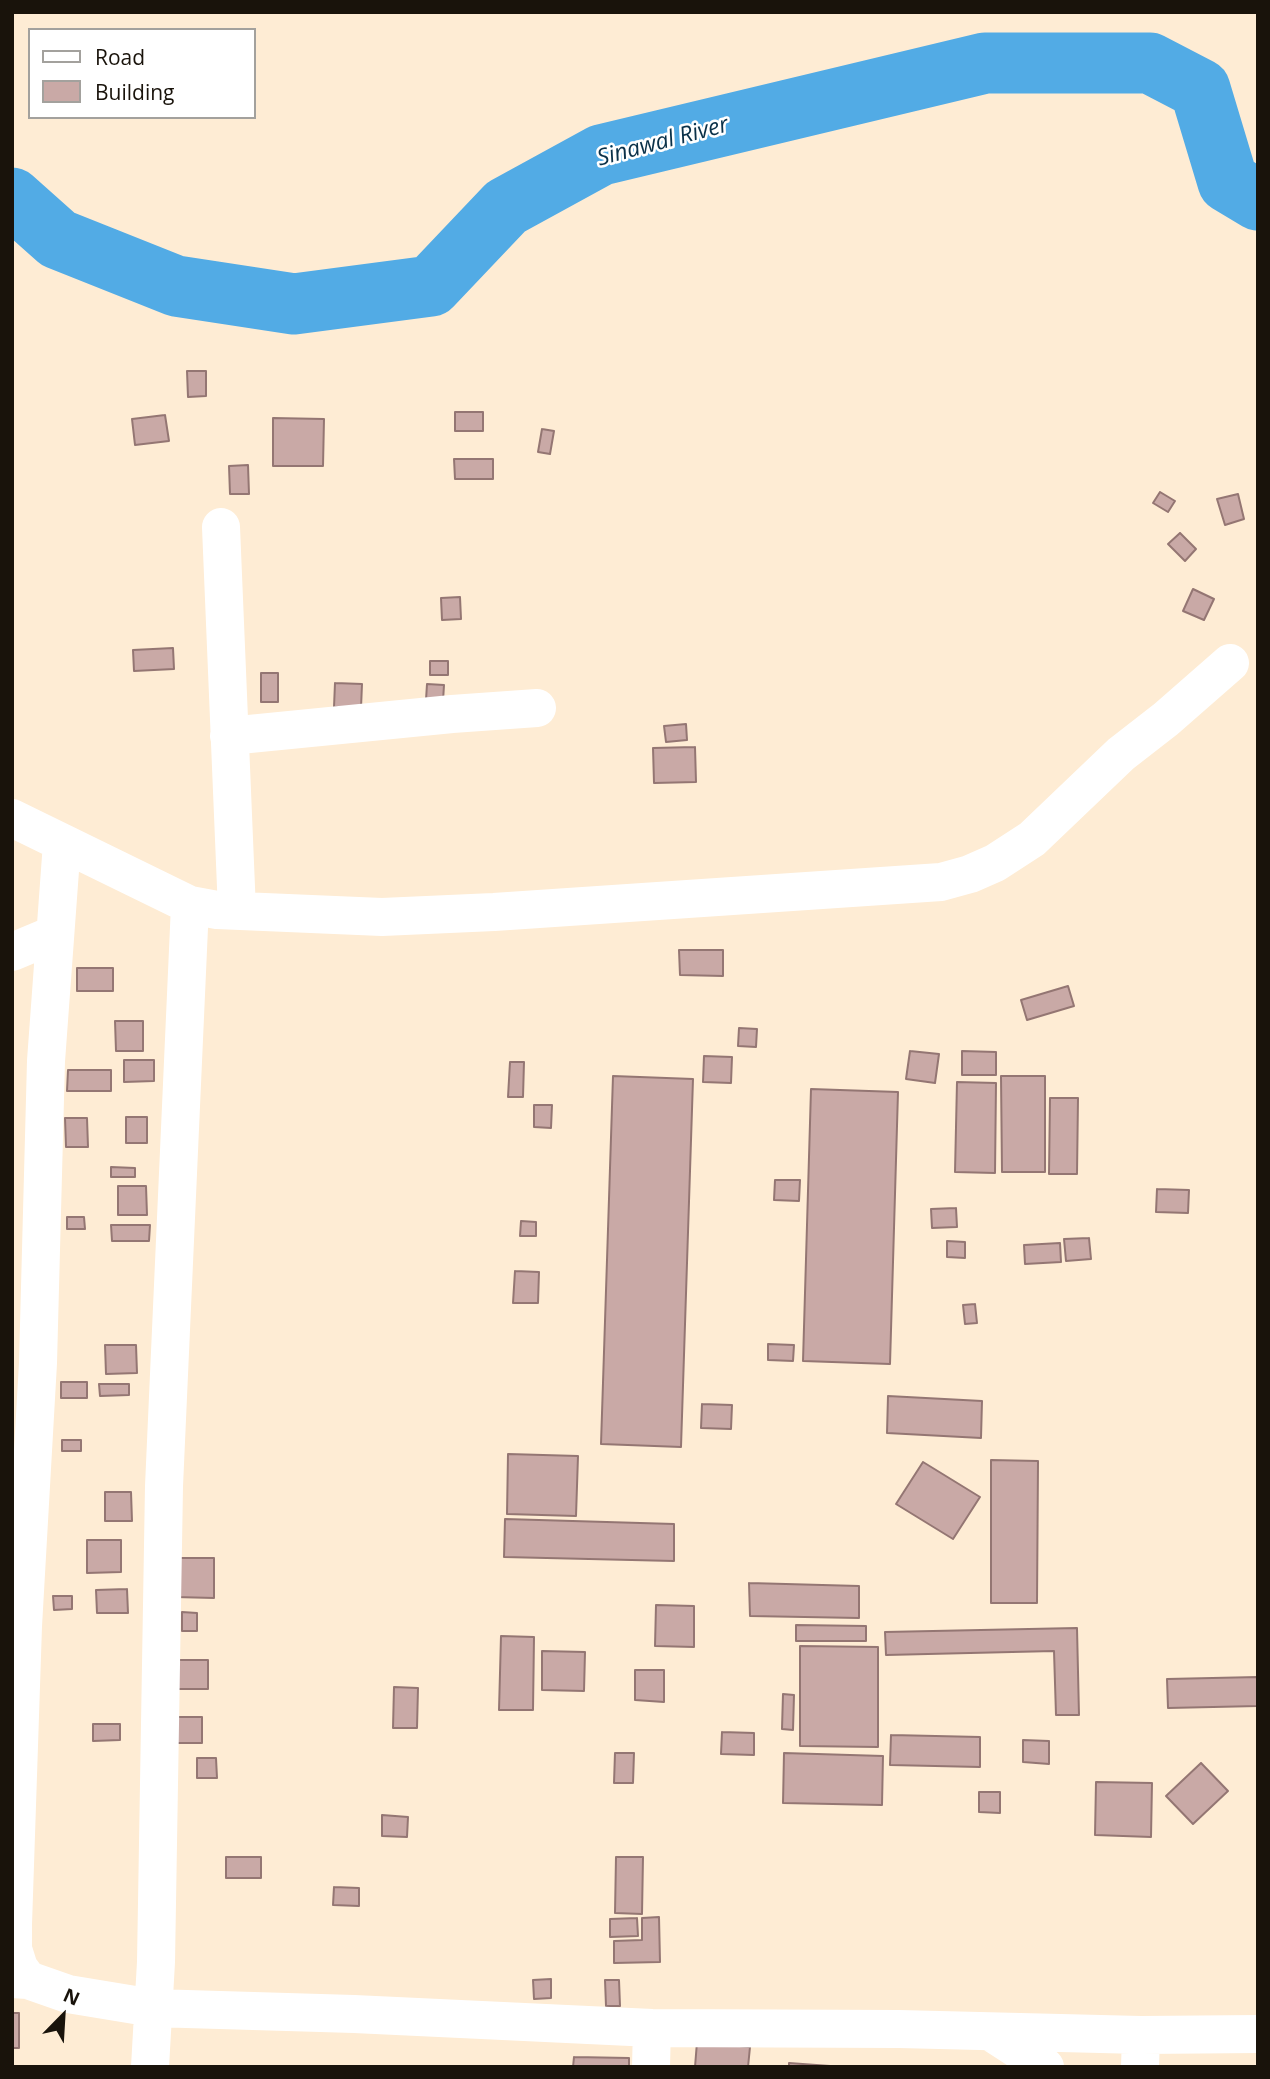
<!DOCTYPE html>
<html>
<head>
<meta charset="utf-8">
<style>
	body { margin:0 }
	#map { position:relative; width:1270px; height:2079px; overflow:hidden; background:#feecd4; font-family:"Open Sans",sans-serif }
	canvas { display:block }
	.frame { position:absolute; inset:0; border:14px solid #19130b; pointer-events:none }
	.legend { position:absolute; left:28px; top:28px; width:228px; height:91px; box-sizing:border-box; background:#fff; border:2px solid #a3a19d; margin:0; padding:9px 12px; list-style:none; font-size:21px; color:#19130b }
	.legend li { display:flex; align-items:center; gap:14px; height:35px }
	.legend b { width:35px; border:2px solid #a3a19d }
	.north { position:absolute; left:28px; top:1981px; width:70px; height:70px; -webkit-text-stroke:5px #fff; paint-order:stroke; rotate:24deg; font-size:19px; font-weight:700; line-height:28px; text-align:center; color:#19130b }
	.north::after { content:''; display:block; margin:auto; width:24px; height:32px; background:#19130b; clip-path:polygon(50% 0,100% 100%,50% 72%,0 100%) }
</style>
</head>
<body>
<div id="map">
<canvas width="1270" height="2079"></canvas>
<div class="frame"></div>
<ul class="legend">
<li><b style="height:9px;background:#fff"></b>Road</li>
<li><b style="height:19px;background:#c9a9a6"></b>Building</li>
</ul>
<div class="north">N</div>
</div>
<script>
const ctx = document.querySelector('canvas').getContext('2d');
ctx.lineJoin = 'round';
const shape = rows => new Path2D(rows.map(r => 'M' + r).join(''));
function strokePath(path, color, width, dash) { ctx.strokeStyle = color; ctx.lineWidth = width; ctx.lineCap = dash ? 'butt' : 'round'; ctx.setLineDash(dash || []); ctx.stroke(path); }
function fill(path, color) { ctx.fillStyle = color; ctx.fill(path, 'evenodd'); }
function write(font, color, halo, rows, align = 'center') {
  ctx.font = font + ' "Open Sans",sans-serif'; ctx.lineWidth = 5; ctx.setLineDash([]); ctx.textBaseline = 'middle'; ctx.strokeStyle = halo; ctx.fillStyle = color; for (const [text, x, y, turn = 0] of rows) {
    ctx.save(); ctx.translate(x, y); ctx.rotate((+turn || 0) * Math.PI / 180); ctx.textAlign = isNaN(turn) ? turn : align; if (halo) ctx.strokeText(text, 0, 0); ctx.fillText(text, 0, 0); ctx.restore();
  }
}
const river = shape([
	[12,198,58,239,176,286,294,304,431,286,506,207,601,155,985,63,1150,63,1200,89,1228,182,1258,200]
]);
const building = shape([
	[187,371,206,371,206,396,188,397,187,371],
	[455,412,483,412,483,431,455,431,455,412],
	[165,415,169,441,135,445,132,419,165,415],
	[273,418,324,419,323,466,273,466,273,418],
	[542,429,554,431,550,454,538,452,542,429],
	[454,459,493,459,493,479,455,479,454,459],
	[248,465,249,494,230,494,229,466,248,465],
	[1160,492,1175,501,1168,512,1153,503,1160,492],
	[1238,494,1244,519,1225,525,1217,499,1238,494],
	[1180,533,1196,549,1185,561,1168,544,1180,533],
	[1193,589,1214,599,1204,620,1183,611,1193,589],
	[460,597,461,619,442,620,441,598,460,597],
	[173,648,174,669,134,671,133,650,173,648],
	[430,661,448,661,448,675,430,675,430,661],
	[261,673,278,673,278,702,261,702,261,673],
	[335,683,362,684,361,708,334,707,335,683],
	[427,684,444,685,443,701,426,700,427,684],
	[686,724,687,740,666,742,664,726,686,724],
	[695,747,696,782,654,783,653,748,695,747],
	[679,950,723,950,723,976,680,975,679,950],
	[77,968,113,968,113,991,77,991,77,968],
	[1068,986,1074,1006,1027,1020,1021,1000,1068,986],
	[115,1021,143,1021,143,1051,116,1051,115,1021],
	[739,1028,757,1029,756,1047,738,1046,739,1028],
	[910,1051,939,1054,935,1083,906,1079,910,1051],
	[962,1051,996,1052,996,1075,962,1075,962,1051],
	[704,1056,732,1057,731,1083,703,1082,704,1056],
	[124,1060,154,1060,154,1081,124,1082,124,1060],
	[510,1062,524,1062,523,1097,508,1097,510,1062],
	[68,1070,111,1070,111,1091,67,1091,68,1070],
	[613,1076,693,1079,681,1447,601,1444,613,1076],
	[1001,1076,1045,1076,1045,1172,1002,1172,1001,1076],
	[957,1082,996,1083,995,1173,955,1172,957,1082],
	[811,1089,898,1092,890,1364,803,1361,811,1089],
	[1050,1098,1078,1098,1077,1174,1049,1174,1050,1098],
	[534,1105,552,1105,551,1128,534,1127,534,1105],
	[126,1117,147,1117,147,1143,126,1143,126,1117],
	[65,1118,87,1118,88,1147,66,1147,65,1118],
	[111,1167,135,1168,135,1177,111,1177,111,1167],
	[775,1180,800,1180,799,1201,774,1200,775,1180],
	[118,1186,146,1186,147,1215,118,1215,118,1186],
	[1157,1189,1189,1190,1188,1213,1156,1212,1157,1189],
	[956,1208,957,1227,932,1228,931,1209,956,1208],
	[67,1217,84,1217,85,1229,67,1229,67,1217],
	[521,1221,536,1222,536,1236,520,1236,521,1221],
	[111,1225,150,1225,149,1241,112,1241,111,1225],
	[1089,1238,1091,1259,1066,1261,1064,1239,1089,1238],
	[947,1241,965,1242,965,1258,947,1257,947,1241],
	[1060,1243,1061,1262,1025,1264,1024,1245,1060,1243],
	[515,1271,539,1272,538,1303,513,1303,515,1271],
	[975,1304,977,1323,965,1324,963,1305,975,1304],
	[768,1344,794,1345,793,1361,768,1360,768,1344],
	[105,1345,136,1345,137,1373,106,1374,105,1345],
	[61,1382,87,1382,87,1398,61,1398,61,1382],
	[99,1384,129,1384,129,1395,100,1396,99,1384],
	[888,1396,982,1401,981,1438,887,1433,888,1396],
	[702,1404,732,1405,731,1429,701,1428,702,1404],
	[62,1440,81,1440,81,1451,62,1451,62,1440],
	[508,1454,578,1456,576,1516,507,1514,508,1454],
	[991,1460,1038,1461,1037,1603,991,1603,991,1460],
	[923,1462,980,1497,953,1539,896,1504,923,1462],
	[105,1492,131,1492,132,1521,105,1521,105,1492],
	[505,1519,674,1524,674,1561,504,1557,505,1519],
	[87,1540,121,1540,121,1572,87,1573,87,1540],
	[174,1558,214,1558,214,1598,175,1597,174,1558],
	[749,1583,859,1586,859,1618,750,1616,749,1583],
	[127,1589,128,1613,97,1613,96,1590,127,1589],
	[53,1596,72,1596,72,1609,54,1610,53,1596],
	[656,1605,694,1606,694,1647,655,1646,656,1605],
	[182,1612,197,1613,197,1631,182,1631,182,1612],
	[796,1625,866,1626,866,1641,796,1641,796,1625],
	[1077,1628,1079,1715,1056,1715,1054,1651,886,1655,885,1632,1077,1628],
	[501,1636,534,1637,533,1710,499,1710,501,1636],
	[800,1646,878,1647,878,1747,800,1746,800,1646],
	[542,1651,585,1652,584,1691,542,1690,542,1651],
	[177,1660,208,1660,208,1689,178,1689,177,1660],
	[635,1670,664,1670,664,1702,635,1700,635,1670],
	[1258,1677,1258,1706,1168,1708,1167,1679,1258,1677],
	[394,1687,418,1688,417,1728,393,1728,394,1687],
	[783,1694,794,1695,793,1730,782,1729,783,1694],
	[173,1717,202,1717,202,1743,173,1743,173,1717],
	[93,1724,120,1724,120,1740,93,1741,93,1724],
	[722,1732,754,1733,754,1755,721,1754,722,1732],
	[891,1735,980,1737,980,1767,890,1765,891,1735],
	[1023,1740,1049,1741,1049,1764,1023,1762,1023,1740],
	[615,1753,634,1753,633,1783,614,1783,615,1753],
	[784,1753,883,1756,882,1805,783,1803,784,1753],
	[197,1758,216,1758,217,1778,197,1778,197,1758],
	[1201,1763,1228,1791,1193,1824,1166,1796,1201,1763],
	[1096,1782,1152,1783,1151,1837,1095,1835,1096,1782],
	[979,1792,1000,1792,1000,1813,979,1812,979,1792],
	[382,1815,408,1817,407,1837,382,1836,382,1815],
	[226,1857,261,1857,261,1878,226,1878,226,1857],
	[616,1857,643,1857,642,1914,615,1913,616,1857],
	[334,1887,359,1888,359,1906,333,1905,334,1887],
	[659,1917,660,1962,614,1963,614,1941,642,1940,642,1918,659,1917],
	[637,1918,638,1936,610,1937,610,1919,637,1918],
	[551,1979,551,1998,534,1999,533,1980,551,1979],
	[605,1980,619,1980,620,2006,606,2006,605,1980],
	[12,2013,19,2013,19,2048,12,2048,12,2013],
	[697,2042,750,2047,748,2067,695,2067,697,2042],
	[574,2057,629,2058,629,2067,573,2067,574,2057],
	[789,2063,830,2066,830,2067,789,2067,789,2063]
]);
const minor = shape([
	[221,527,237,911],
	[229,736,452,714,537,708],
	[12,818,190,905,217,910,382,917,494,912,941,882,970,874,995,863,1032,839,1121,754,1166,719,1230,663],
	[12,952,55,934],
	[12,1979,28,1980,68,1994,153,2008,354,2014,652,2028,899,2029,1141,2035,1258,2034],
	[28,1980,19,1968,13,1949,13,1924,23,1626,38,1363,46,1061,62,843],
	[991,2032,1045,2067],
	[150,2067,156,1962,164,1486,190,905],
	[651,2067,652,2028],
	[1140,2067,1141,2035]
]);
const waterNames = [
	["Sinawal River",663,142,-15]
];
strokePath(river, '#52abe5', 61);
fill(building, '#c9a9a6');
strokePath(building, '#947673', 2);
strokePath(minor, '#fff', 38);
write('italic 23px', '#0a3149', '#fff', waterNames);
</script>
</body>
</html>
